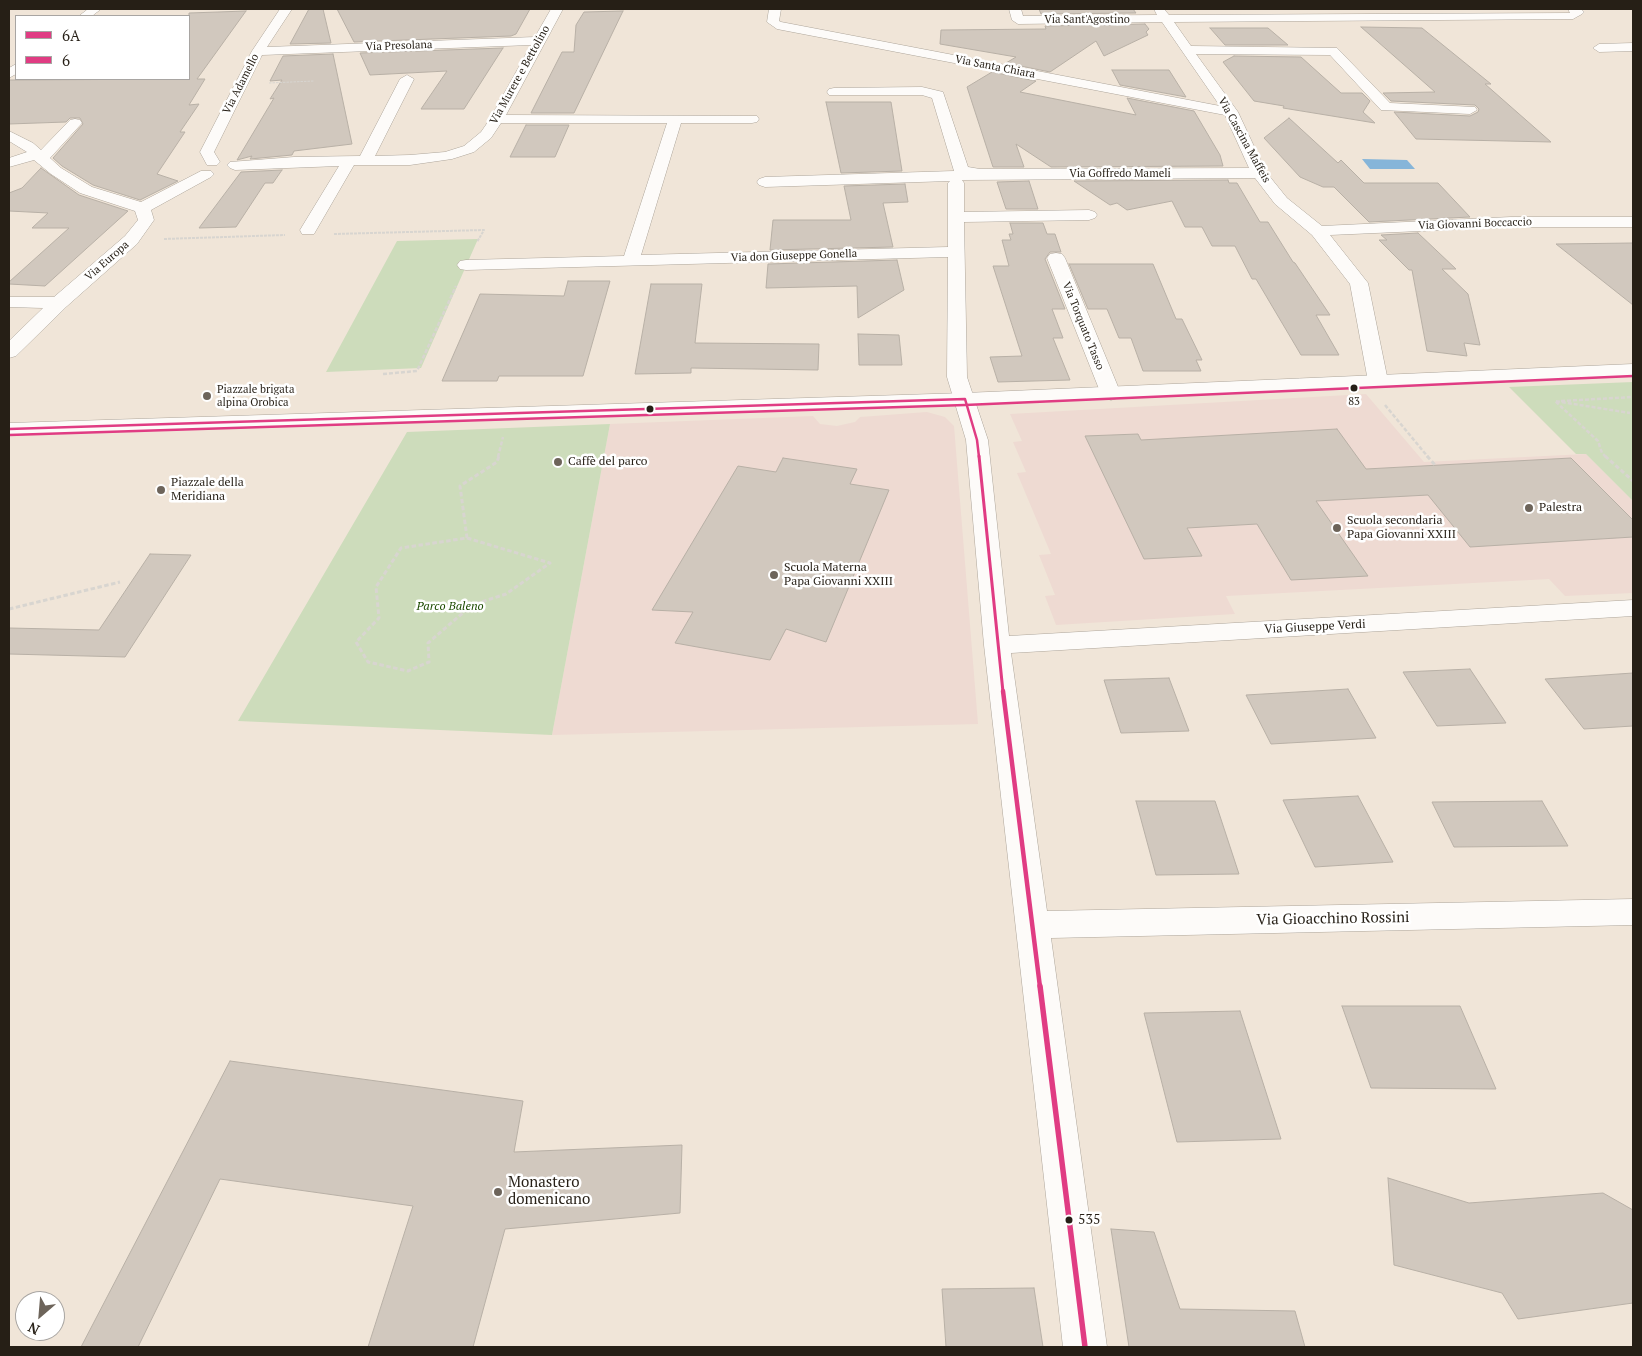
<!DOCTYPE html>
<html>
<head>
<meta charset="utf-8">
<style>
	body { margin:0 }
	#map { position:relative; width:1642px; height:1356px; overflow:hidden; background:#f0e5d8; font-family:"PT Serif",serif }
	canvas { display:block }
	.frame { position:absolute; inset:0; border:10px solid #261f16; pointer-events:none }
	.legend { position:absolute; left:15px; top:15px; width:175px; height:65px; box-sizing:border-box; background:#fff; border:1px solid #a8a5a2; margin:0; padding:6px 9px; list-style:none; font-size:15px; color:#261f16 }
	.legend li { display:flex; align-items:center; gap:10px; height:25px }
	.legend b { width:25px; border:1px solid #a8a5a2 }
	.north { position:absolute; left:15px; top:1291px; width:50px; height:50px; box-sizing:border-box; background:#fff; border:1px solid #a8a5a2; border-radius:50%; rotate:207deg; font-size:14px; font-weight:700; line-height:20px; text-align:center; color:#261f16 }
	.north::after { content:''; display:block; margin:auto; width:18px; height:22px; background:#6d645a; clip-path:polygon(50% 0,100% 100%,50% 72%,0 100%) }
</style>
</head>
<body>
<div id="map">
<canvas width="1642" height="1356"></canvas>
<div class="frame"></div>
<ul class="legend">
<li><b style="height:6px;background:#e03c83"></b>6A</li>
<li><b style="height:6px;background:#e03c83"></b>6</li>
</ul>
<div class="north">N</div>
</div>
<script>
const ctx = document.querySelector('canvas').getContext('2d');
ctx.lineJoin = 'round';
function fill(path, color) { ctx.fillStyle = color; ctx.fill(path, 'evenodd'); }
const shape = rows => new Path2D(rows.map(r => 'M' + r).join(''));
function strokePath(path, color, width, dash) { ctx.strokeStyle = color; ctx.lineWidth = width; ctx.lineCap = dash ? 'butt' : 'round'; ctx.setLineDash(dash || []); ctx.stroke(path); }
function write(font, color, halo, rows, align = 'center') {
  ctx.font = font + ' "PT Serif",serif'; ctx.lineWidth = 5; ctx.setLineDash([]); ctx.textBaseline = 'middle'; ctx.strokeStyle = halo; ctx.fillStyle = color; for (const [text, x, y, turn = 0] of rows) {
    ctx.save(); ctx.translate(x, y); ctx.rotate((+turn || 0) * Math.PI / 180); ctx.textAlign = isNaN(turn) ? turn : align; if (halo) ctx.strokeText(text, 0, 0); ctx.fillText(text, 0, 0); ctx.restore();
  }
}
const education = shape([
	[1366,394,1424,462,1586,454,1633,501,1633,593,1565,596,1549,579,1226,596,1235,614,1056,625,1045,596,1055,595,1039,555,1051,554,1017,473,1026,472,1013,442,1022,441,1010,414],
	[927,412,945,417,954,426,978,724,552,735,610,424,813,416,820,424,837,426,855,422,860,417]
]);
const green = shape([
	[478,239,421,368,326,372,397,241],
	[1633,382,1633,501,1586,454,1576,454,1509,387],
	[610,424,552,735,238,721,407,432]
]);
const water = shape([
	[1362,159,1407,160,1415,169,1370,169]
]);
const building = shape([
	[309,9,323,9,331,43,290,44,309,9],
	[337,9,530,9,516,34,511,36,354,42,337,9],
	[1039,9,1133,9,1136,13,1041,14,1039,9],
	[246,11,197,79,205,79,189,105,199,104,180,132,185,132,157,174,178,181,140,200,93,185,62,166,53,158,83,124,80,118,70,118,66,122,9,124,9,80,189,79,189,13,246,11],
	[623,11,574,113,531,113,562,52,574,52,576,25,584,12,623,11],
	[1145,24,1149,29,1146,32,1148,35,1104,56,1096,41,1050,72,1006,63,1016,57,940,44,941,30,1046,29,1045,26,1145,24],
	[1361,27,1422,28,1491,84,1485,84,1551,142,1416,139,1394,112,1470,116,1478,112,1479,109,1475,105,1391,101,1383,93,1435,92,1361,27],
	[1210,28,1268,28,1288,45,1225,45,1210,28],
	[503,48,464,109,421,109,447,71,370,75,360,53,503,48],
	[333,54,352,144,294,151,292,155,250,159,252,156,237,160,274,98,270,99,282,80,270,81,283,56,333,54],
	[1234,56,1301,57,1341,93,1362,93,1370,101,1363,112,1375,123,1283,108,1284,106,1254,101,1223,62,1234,56],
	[1112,70,1169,70,1186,97,1120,85,1112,70],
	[992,72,1036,81,1020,92,1136,115,1127,98,1194,111,1220,155,1223,166,1051,167,1016,144,1024,167,993,167,967,87,992,72],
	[826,102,891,102,902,171,841,173,826,102],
	[1289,118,1338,163,1341,160,1364,183,1438,183,1470,217,1369,222,1334,187,1323,187,1300,177,1264,138,1289,118],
	[526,125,569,125,555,157,510,157,526,125],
	[41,168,79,195,128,211,45,286,9,284,9,282,69,228,32,228,48,213,9,211,9,193,22,188,41,168],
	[282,170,273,183,265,183,236,227,199,228,241,172,282,170],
	[1228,180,1229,183,1237,183,1260,222,1268,222,1293,262,1295,263,1330,315,1316,315,1339,355,1301,355,1256,279,1252,279,1235,246,1212,246,1202,227,1185,227,1172,201,1127,210,1117,203,1110,205,1074,181,1228,180],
	[1029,181,1038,209,1006,209,997,182,1029,181],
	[905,184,908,202,883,203,893,247,770,250,773,220,851,220,844,186,905,184],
	[1010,223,1043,223,1047,234,1055,234,1061,252,1050,252,1045,259,1065,309,1052,309,1063,338,1053,338,1070,380,998,382,990,357,1022,356,993,266,1009,266,1002,240,1011,240,1009,234,1013,234,1010,223],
	[1418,233,1456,269,1442,269,1468,294,1480,345,1464,343,1467,356,1427,351,1412,270,1409,270,1379,240,1387,240,1381,235,1418,233],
	[1633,243,1633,305,1556,244,1633,243],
	[897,260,904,290,858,318,857,286,766,288,768,264,897,260],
	[1069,264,1153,264,1176,319,1182,319,1202,360,1196,360,1201,371,1143,371,1131,338,1119,338,1107,309,1088,309,1069,264],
	[568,281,610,281,583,376,499,376,497,381,442,381,480,294,564,296,568,281],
	[651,284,702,284,695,343,819,344,818,370,691,368,691,373,635,374,651,284],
	[858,334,899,335,902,365,859,365,858,334],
	[1337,429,1366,469,1571,458,1633,520,1633,537,1470,547,1428,495,1316,501,1368,576,1291,580,1257,524,1187,528,1202,556,1144,559,1085,436,1138,434,1141,440,1337,429],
	[783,458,857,469,850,484,889,490,826,642,786,629,770,660,675,643,693,612,652,610,738,466,776,472,783,458],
	[150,554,191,555,125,657,9,654,9,628,99,630,150,554],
	[1470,669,1506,723,1437,726,1403,672,1470,669],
	[1633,673,1633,726,1584,729,1545,679,1633,673],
	[1169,678,1189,731,1121,733,1104,680,1169,678],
	[1348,689,1376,738,1271,744,1246,695,1348,689],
	[1358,796,1393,862,1315,867,1283,800,1358,796],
	[1136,801,1215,801,1239,874,1156,875,1136,801],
	[1542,801,1568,846,1454,847,1432,802,1542,801],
	[1342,1006,1460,1006,1496,1089,1371,1088,1342,1006],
	[1240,1011,1281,1139,1177,1142,1144,1013,1240,1011],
	[230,1061,523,1101,514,1152,682,1145,680,1213,505,1229,473,1347,368,1347,413,1206,220,1179,138,1347,81,1347,230,1061],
	[1388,1178,1469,1203,1603,1193,1633,1210,1633,1303,1518,1319,1502,1293,1394,1265,1388,1178],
	[1111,1229,1154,1232,1180,1309,1295,1311,1305,1347,1129,1347,1111,1229],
	[1034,1288,1043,1347,946,1347,942,1289,1034,1288]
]);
const pathFar3 = shape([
	[269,83,314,81]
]);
const pathFar2 = shape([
	[334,234,484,230,477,242],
	[164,239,285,235]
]);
const pathFar1 = shape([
	[383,374,417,371,456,286],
	[1561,401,1633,397],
	[1385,405,1428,457],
	[498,457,503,437],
	[1606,457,1602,453,1598,441,1555,401,1630,413]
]);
const path = shape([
	[1427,456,1435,465],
	[1605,456,1633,481],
	[467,538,550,563,506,594,472,605,428,643,429,662,408,671,368,662,356,642,379,618,376,587,401,548,467,538],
	[467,538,460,486,497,462,499,456],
	[9,609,120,582]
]);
const street = shape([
	[88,9,101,9,92,16,79,16,88,9],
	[280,9,292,9,267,47,535,37,551,9,563,9,506,115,757,116,759,119,757,122,752,123,681,123,641,255,948,247,948,183,950,181,765,187,759,185,757,182,759,179,765,177,954,171,932,98,922,95,829,95,827,92,829,89,834,88,922,87,943,92,968,167,980,169,1249,168,1225,115,777,29,767,22,769,9,781,9,779,21,781,22,1220,106,1162,22,1018,24,1012,20,1009,9,1021,9,1023,16,1157,15,1154,9,1164,9,1169,15,1570,13,1568,9,1581,9,1584,12,1582,14,1573,19,1174,22,1191,46,1337,48,1390,103,1475,107,1477,110,1470,114,1381,110,1330,55,1196,54,1238,112,1266,172,1287,198,1322,226,1511,217,1633,217,1633,227,1511,227,1330,235,1368,283,1388,381,1385,385,1378,387,1371,385,1368,381,1350,284,1312,235,1275,204,1255,178,962,180,964,183,964,212,1089,210,1095,212,1097,215,1095,218,1089,220,964,222,967,377,988,440,1009,636,1633,600,1633,616,1011,653,1047,911,1633,899,1633,925,1051,938,1107,1347,1063,1347,984,645,966,440,947,377,948,257,466,270,460,269,457,265,460,261,466,260,624,256,667,123,501,123,491,138,474,152,452,159,410,165,354,165,314,234,302,234,300,230,339,166,235,170,230,168,227,165,230,162,294,157,360,156,400,79,407,75,414,79,375,156,410,155,445,152,464,146,481,132,490,119,531,45,262,55,214,152,220,162,217,165,207,165,200,152,252,51,280,9],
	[1633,43,1633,51,1599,52,1593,48,1599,44,1633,43],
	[16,64,16,74,9,78,9,68,16,64],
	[75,119,80,120,82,123,50,158,61,168,92,187,141,202,201,171,211,171,214,174,211,177,151,210,154,220,137,244,66,307,16,356,9,358,9,341,43,308,9,307,9,297,54,297,125,236,138,220,135,211,80,193,51,174,34,160,9,167,9,158,27,152,9,141,9,131,33,143,41,150,70,120,75,119],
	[1056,253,1062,254,1065,258,1121,394,1118,398,1111,400,1104,398,1101,394,1047,258,1050,254,1056,253]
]);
const secondary = shape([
	[1633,364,1633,376,965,405,9,435,9,423,965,393,1633,364]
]);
const bus1Far3 = shape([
	[9,429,965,399,977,440,979,457]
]);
const bus1Far2 = shape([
	[979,456,1003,692]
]);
const bus1Far1 = shape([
	[1003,691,1040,987]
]);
const bus1 = shape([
	[1040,986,1085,1347]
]);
const bus2 = shape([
	[9,435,965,405,1633,376]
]);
const markers = [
	[1354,388,4.5,"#261f16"],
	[207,396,5,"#6d645a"],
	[650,409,4.5,"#261f16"],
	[558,462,5,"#6d645a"],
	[161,490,5,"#6d645a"],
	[1529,508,5,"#6d645a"],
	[1337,528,5,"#6d645a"],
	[774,575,5,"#6d645a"],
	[498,1192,5,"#6d645a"],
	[1069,1220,4.5,"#261f16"]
];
const farStreetnames = [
	["Via Sant'Agostino",1087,20],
	["Via Presolana",399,46,-2],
	["Via Santa Chiara",995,67,11],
	["Via Murere e Bettolino",520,75,-61],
	["Via Adamello",241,84,-63],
	["Via Cascina Maffeis",1244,140,61],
	["Via Goffredo Mameli",1120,174],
	["Via Giovanni Boccaccio",1475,224,-2],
	["Via don Giuseppe Gonella",794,256,-2],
	["Via Europa",107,261,-41],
	["Via Torquato Tasso",1083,326,68]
];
const farPoinames = [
	["Piazzale brigata",217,390],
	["alpina Orobica",217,403]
];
const busNames = [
	["83",1354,402]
];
const poiNames = [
	["Caffè del parco",568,462],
	["Piazzale della",171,483],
	["Meridiana",171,497],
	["Palestra",1539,508],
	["Scuola secondaria",1347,521],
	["Papa Giovanni XXIII",1347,535],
	["Scuola Materna",784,568],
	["Papa Giovanni XXIII",784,582]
];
const parkNames = [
	["Parco Baleno",450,607]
];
const streetNames = [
	["Via Giuseppe Verdi",1315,627,-3]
];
const nearBusnames = [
	["535",1078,1220]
];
const nearStreetnames = [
	["Via Gioacchino Rossini",1333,919,-1]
];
const nearPoinames = [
	["Monastero",508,1183],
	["domenicano",508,1200]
];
fill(education, '#eedad2');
fill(green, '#cddcbb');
fill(water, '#86b5d9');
fill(building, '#d1c8be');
strokePath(building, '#b8b0a6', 1);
strokePath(street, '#ada59a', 1);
strokePath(secondary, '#ada59a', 1);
strokePath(pathFar3, '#d8d5d0', 1, [2.5, 1]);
strokePath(pathFar2, '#d8d5d0', 2, [3, 1]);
strokePath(pathFar1, '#d8d5d0', 2.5, [4, 2]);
strokePath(path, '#d8d5d0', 3, [4.5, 2.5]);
fill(street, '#fdfbf9');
fill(secondary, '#fdfbf9');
strokePath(bus1Far3, '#e03c83', 2.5);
strokePath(bus1Far2, '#e03c83', 3);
strokePath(bus1Far1, '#e03c83', 4.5);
strokePath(bus1, '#e03c83', 5.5);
strokePath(bus2, '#e03c83', 2.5);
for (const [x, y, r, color] of markers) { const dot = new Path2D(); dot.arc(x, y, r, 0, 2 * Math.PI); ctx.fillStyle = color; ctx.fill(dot); strokePath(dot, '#fff', 2); }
write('11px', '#261f16', '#fff', farStreetnames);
write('11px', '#261f16', '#fff', farPoinames, 'left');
write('11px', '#261f16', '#fff', busNames);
write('12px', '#261f16', '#fff', poiNames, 'left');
write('italic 12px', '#1c4b00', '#fff', parkNames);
write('12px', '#261f16', '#fff', streetNames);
write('14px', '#261f16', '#fff', nearBusnames, 'left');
write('15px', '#261f16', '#fff', nearStreetnames);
write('15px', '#261f16', '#fff', nearPoinames, 'left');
</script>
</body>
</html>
